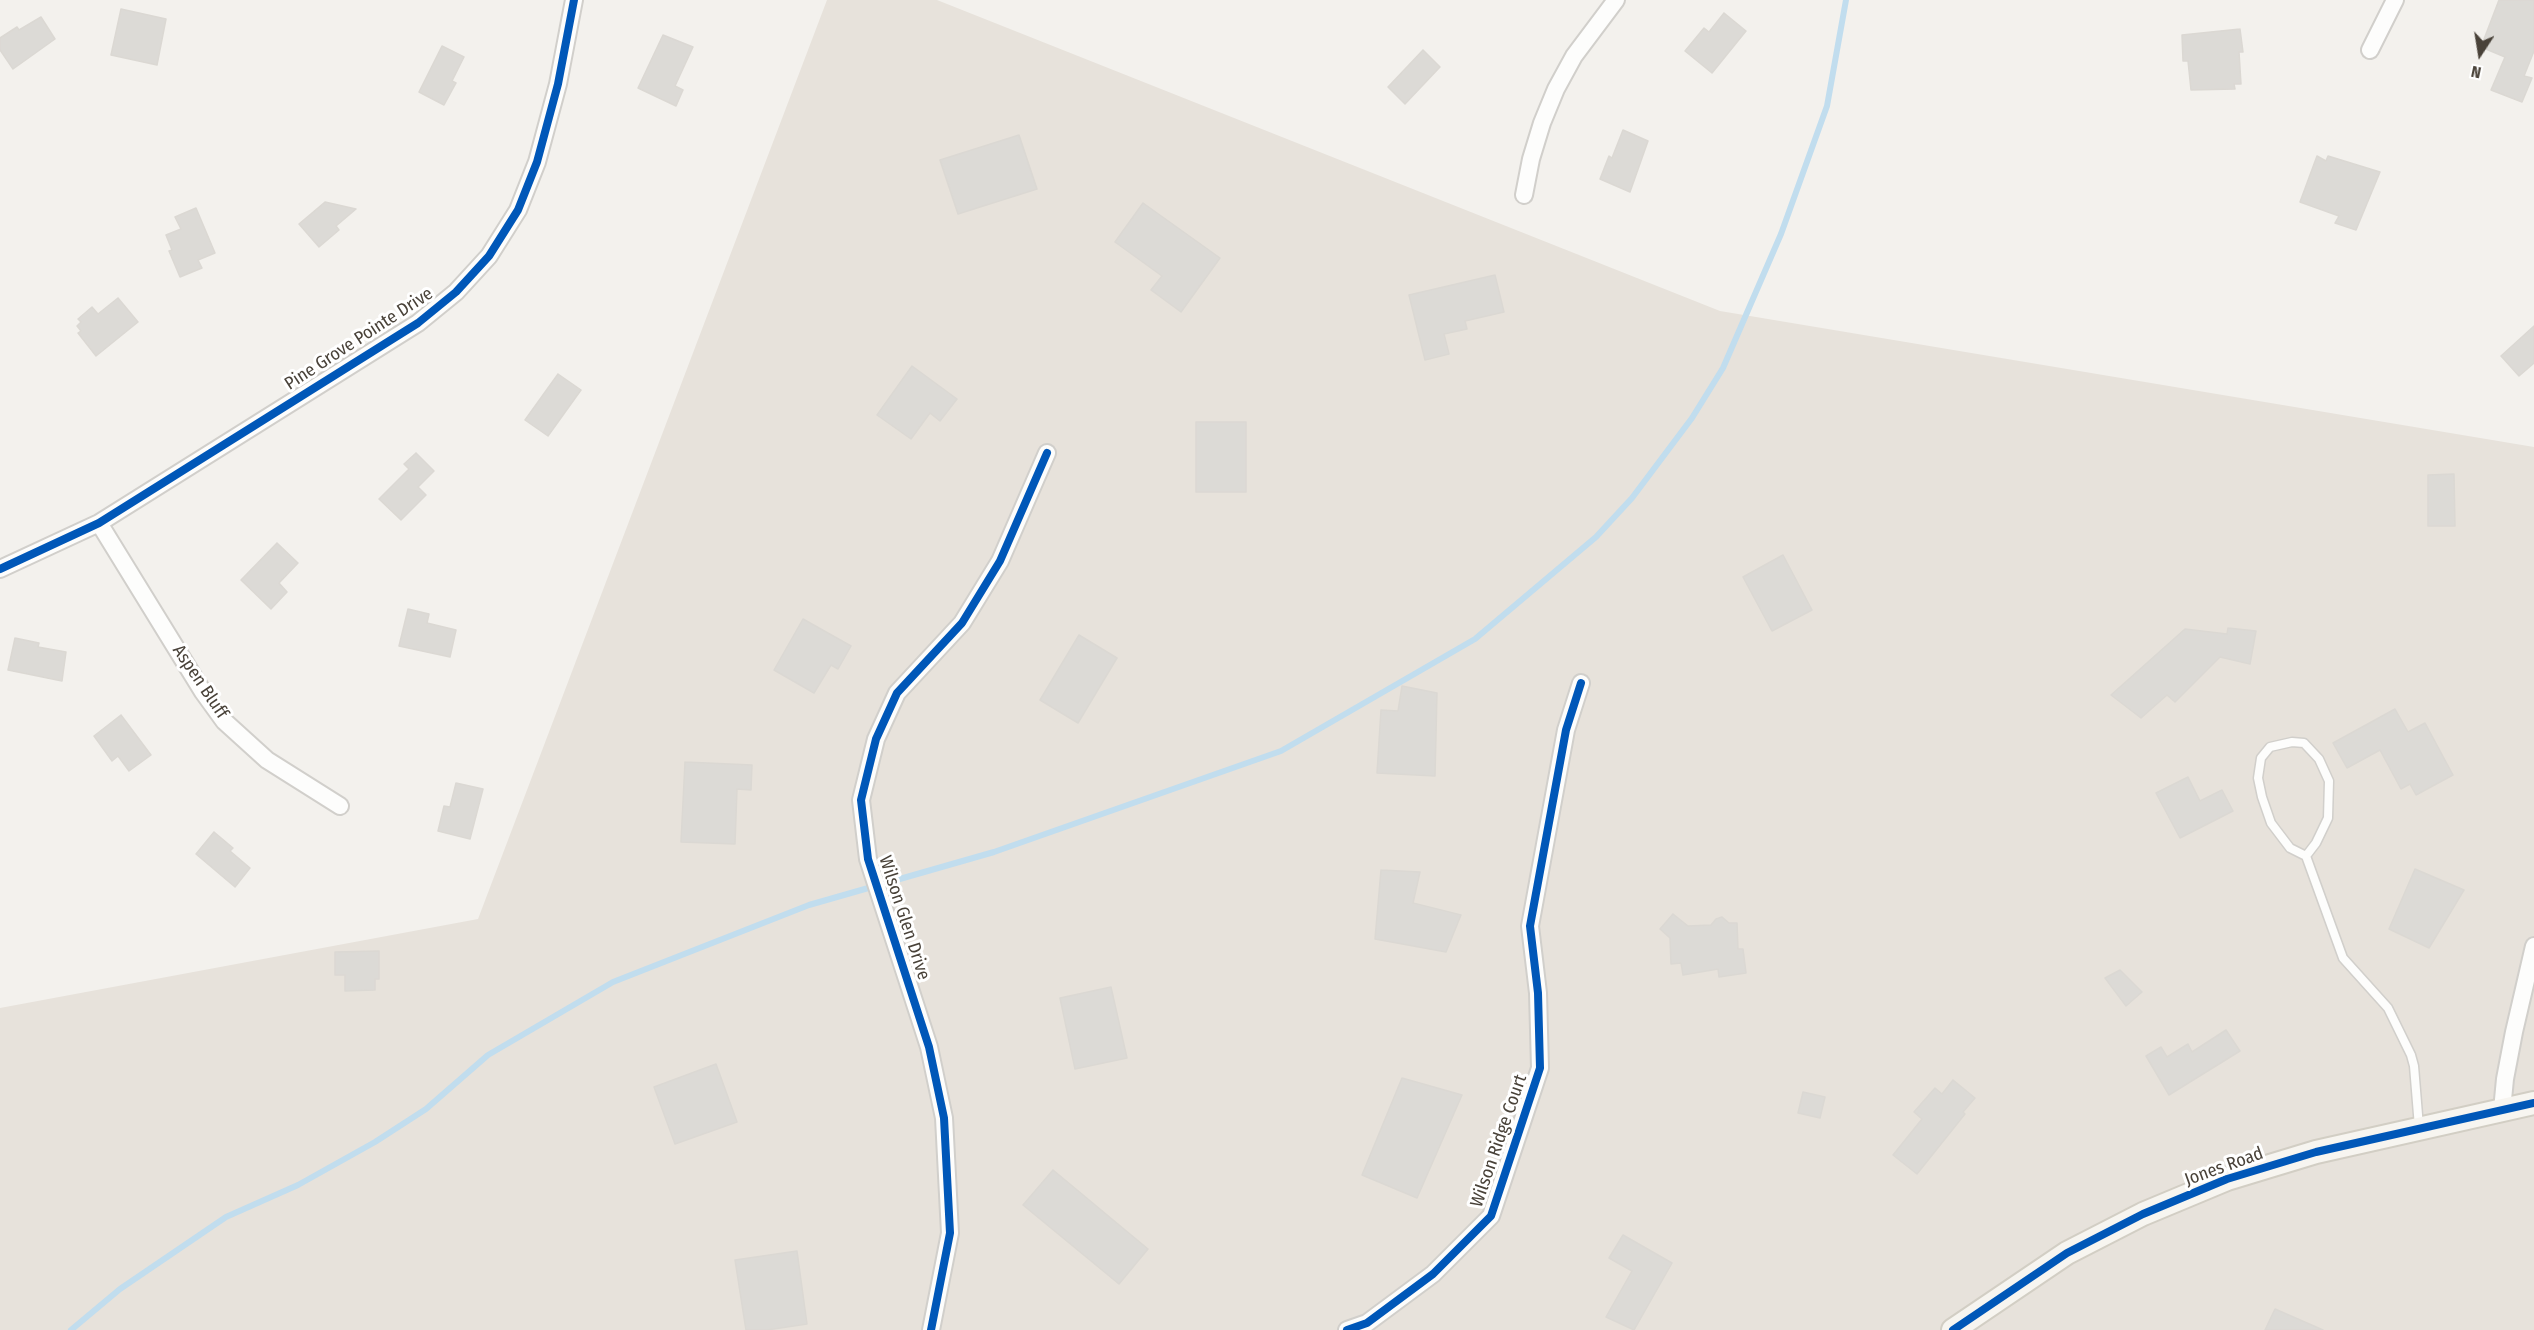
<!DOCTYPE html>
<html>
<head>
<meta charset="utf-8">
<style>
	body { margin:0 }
	#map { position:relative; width:2534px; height:1330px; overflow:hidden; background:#f3f1ed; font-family:"Fira Sans Condensed",sans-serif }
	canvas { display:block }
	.north { position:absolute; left:2450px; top:24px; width:60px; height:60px; -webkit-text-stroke:4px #fff; paint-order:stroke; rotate:192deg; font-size:16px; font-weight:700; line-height:24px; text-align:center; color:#494239 }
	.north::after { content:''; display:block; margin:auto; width:21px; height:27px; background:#494239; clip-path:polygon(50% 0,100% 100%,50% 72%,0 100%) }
</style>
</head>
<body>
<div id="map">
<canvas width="2534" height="1330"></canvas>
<div class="north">N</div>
</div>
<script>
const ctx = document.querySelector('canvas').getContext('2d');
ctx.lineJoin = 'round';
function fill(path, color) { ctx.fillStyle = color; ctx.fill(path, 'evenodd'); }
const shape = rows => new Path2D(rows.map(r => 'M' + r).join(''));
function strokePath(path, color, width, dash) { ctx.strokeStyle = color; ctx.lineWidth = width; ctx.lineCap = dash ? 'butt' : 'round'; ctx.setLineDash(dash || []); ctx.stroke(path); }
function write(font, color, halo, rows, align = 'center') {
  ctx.font = font + ' "Fira Sans Condensed",sans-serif'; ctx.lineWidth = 6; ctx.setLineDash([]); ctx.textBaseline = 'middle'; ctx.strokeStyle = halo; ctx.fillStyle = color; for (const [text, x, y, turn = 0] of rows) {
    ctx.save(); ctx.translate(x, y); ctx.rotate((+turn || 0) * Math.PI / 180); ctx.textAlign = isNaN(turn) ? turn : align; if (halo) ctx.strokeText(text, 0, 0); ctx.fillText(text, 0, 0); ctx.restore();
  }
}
const residential = shape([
	[827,0,937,0,1720,311,2534,447,2534,1330,0,1330,0,1008,478,919]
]);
const stream = shape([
	[71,1330,120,1289,226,1217,298,1185,375,1142,426,1109,488,1055,613,982,809,905,994,852,1281,751,1475,639,1596,537,1632,498,1692,418,1723,368,1781,234,1827,106,1846,0]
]);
const building = shape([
	[2499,0,2534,0,2534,51,2524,76,2532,78,2522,102,2491,90,2505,57,2481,47,2499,0],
	[121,9,166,19,157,65,111,55,121,9],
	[1724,13,1746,31,1712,73,1685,51,1704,28,1709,32,1724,13],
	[41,17,55,39,13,69,0,50,0,38,17,27,19,30,41,17],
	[2240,29,2243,52,2239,52,2241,84,2234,84,2235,89,2191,90,2188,61,2183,61,2182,35,2240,29],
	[663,35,693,47,675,86,683,90,676,106,638,88,663,35],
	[442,46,464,57,452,81,456,83,444,105,419,92,442,46],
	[1423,50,1440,67,1405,104,1388,87,1423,50],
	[1623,130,1648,141,1630,192,1600,179,1609,156,1612,158,1623,130],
	[1019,135,1037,189,958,214,940,160,1019,135],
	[2317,156,2326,161,2328,156,2380,172,2356,230,2335,223,2339,216,2300,202,2317,156],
	[325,202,356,209,336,226,339,230,319,247,299,224,325,202],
	[1143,203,1220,258,1181,312,1151,290,1162,276,1115,242,1143,203],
	[196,208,215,253,198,260,202,268,180,277,169,251,172,250,166,235,181,229,175,217,196,208],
	[1495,275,1504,312,1465,321,1467,329,1444,334,1449,354,1425,360,1409,295,1495,275],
	[118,298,138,322,96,356,78,333,81,331,77,326,81,322,78,319,92,307,98,314,118,298],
	[2534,326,2534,363,2519,376,2501,356,2534,326],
	[912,366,957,399,940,421,930,413,911,439,877,415,912,366],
	[558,374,581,390,548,436,525,420,558,374],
	[1196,422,1246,422,1246,492,1196,492,1196,422],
	[416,453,434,471,418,487,426,495,401,520,379,499,409,469,404,464,416,453],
	[2454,474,2455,526,2428,526,2428,475,2454,474],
	[277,543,298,563,279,583,287,592,271,609,241,580,277,543],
	[1783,555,1812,610,1772,631,1743,577,1783,555],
	[408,609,429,614,427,623,456,630,450,657,399,646,408,609],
	[803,619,851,646,838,669,831,665,814,693,774,670,803,619],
	[2228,628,2256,631,2250,664,2220,657,2175,702,2167,695,2141,718,2111,695,2185,629,2227,634,2228,628],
	[1079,635,1117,658,1078,723,1040,700,1079,635],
	[15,638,39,643,38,647,66,652,62,681,8,670,15,638],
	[1402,686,1437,693,1435,776,1377,773,1381,710,1398,711,1402,686],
	[2395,709,2408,732,2425,723,2453,775,2416,795,2410,784,2401,789,2380,750,2347,768,2333,743,2395,709],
	[121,715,151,755,129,771,118,756,112,761,94,736,121,715],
	[685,762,752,765,751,790,737,789,735,844,681,842,685,762],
	[2188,777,2200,801,2222,790,2233,811,2180,838,2156,793,2188,777],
	[456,783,483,789,470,839,438,831,444,806,450,807,456,783],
	[214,832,233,848,230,851,250,868,235,887,196,854,214,832],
	[2415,869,2464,890,2429,948,2389,929,2415,869],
	[1381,870,1420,872,1413,903,1461,915,1446,952,1375,939,1381,870],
	[1673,914,1688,926,1711,925,1716,919,1722,917,1729,923,1737,923,1738,949,1743,949,1746,973,1719,977,1718,969,1683,975,1681,963,1671,964,1670,938,1660,929,1673,914],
	[379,951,379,979,375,979,375,990,345,991,345,975,335,975,335,952,379,951],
	[2120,970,2142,992,2126,1006,2105,978,2120,970],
	[1111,987,1127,1058,1075,1069,1060,998,1111,987],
	[2226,1030,2240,1051,2169,1095,2146,1056,2161,1047,2167,1057,2188,1044,2192,1052,2226,1030],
	[716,1064,737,1122,675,1144,654,1087,716,1064],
	[1402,1078,1462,1095,1417,1198,1362,1175,1402,1078],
	[1953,1080,1975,1098,1963,1112,1965,1114,1917,1174,1893,1155,1922,1119,1914,1112,1935,1088,1942,1094,1953,1080],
	[1803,1092,1825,1097,1820,1118,1798,1113,1803,1092],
	[1053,1170,1148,1249,1119,1284,1023,1205,1053,1170],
	[1623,1235,1672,1263,1634,1330,1606,1317,1632,1271,1609,1258,1623,1235],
	[797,1251,807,1324,767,1330,746,1330,735,1260,797,1251],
	[2275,1309,2323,1330,2265,1330,2275,1309]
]);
const lane = shape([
	[2306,856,2316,843,2328,818,2329,781,2319,759,2304,743,2292,742,2270,747,2261,758,2258,778,2262,797,2271,823,2290,848,2306,856,2343,958,2388,1008,2411,1055,2414,1066,2419,1127]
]);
const street = shape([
	[2370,50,2395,0],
	[1524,195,1531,159,1542,123,1556,89,1574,56,1616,0],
	[99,523,203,692,224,721,267,760,340,806],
	[0,569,99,523,418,323,456,292,489,256,518,210,537,162,558,84,574,0],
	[2502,1110,2505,1079,2514,1032,2534,946],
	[931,1330,950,1233,944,1118,929,1047,868,859,861,800,876,739,897,693,962,623,1000,561,1047,453],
	[1347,1330,1367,1323,1433,1274,1491,1216,1540,1068,1538,993,1530,926,1566,730,1581,683]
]);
const secondary = shape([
	[1953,1330,2067,1253,2143,1214,2227,1179,2316,1152,2534,1103]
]);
const cycleway = shape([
	[0,569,99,523,418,323,456,292,489,256,518,210,537,162,558,84,574,0],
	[931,1330,950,1233,944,1118,929,1047,868,859,861,800,876,739,897,693,962,623,1000,561,1047,453],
	[1347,1330,1367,1323,1433,1274,1491,1216,1540,1068,1538,993,1530,926,1566,730,1581,683],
	[1953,1330,2067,1253,2143,1214,2227,1179,2316,1152,2534,1103]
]);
const streetNames = [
	["Pine Grove Pointe Drive",359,339,-33],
	["Aspen Bluff",200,682,56],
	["Wilson Glen Drive",904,918,72],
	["Wilson Ridge Court",1499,1141,-71],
	["Jones Road",2224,1167,-20]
];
fill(residential, '#e7e2db');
strokePath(stream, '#c1ddee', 6);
fill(building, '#dcdad6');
strokePath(building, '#dbd8d3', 1.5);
strokePath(lane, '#d1cfcb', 11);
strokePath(street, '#d1cfcb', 20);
strokePath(secondary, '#d2cec4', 26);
strokePath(lane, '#fdfdfc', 8);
strokePath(street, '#fdfdfc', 16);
strokePath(secondary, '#f7f5f0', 22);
strokePath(cycleway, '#0057b8', 8);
write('18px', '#494239', '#fff', streetNames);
</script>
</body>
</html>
